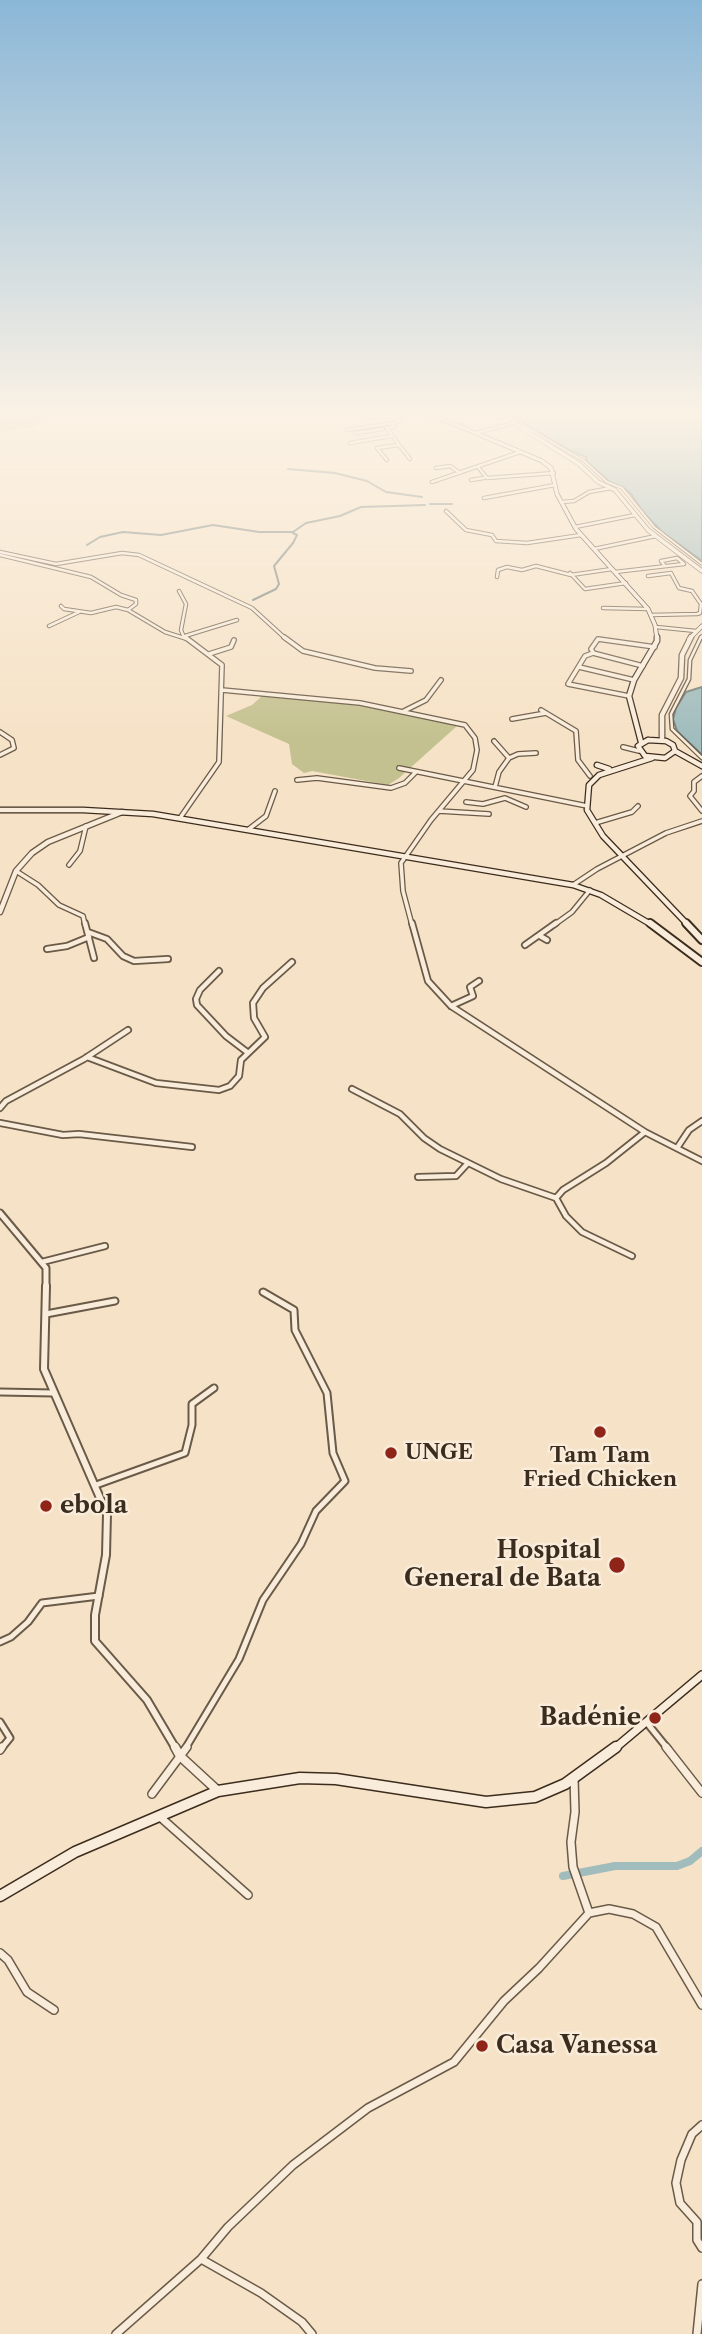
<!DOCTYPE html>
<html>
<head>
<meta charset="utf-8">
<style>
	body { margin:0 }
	canvas { display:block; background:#f6e2c6 }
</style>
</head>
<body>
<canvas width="702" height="2334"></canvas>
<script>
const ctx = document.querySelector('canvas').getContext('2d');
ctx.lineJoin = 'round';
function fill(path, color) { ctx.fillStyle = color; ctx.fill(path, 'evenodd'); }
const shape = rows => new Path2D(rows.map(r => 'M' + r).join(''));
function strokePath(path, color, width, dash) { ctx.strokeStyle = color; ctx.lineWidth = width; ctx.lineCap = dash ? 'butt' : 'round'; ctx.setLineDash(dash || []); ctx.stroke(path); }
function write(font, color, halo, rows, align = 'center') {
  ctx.font = font + ' "Libre Caslon Text",serif'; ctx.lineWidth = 5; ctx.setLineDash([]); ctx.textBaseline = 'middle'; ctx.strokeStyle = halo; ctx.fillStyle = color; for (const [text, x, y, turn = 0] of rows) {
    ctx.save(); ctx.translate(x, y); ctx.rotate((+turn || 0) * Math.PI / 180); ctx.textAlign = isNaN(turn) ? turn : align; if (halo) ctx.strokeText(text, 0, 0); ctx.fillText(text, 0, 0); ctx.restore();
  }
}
const green = shape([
	[32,413,59,413,46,416,34,427,0,432,0,418],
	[263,695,351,703,444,720,457,723,457,726,399,778,388,785,312,771,304,773,292,764,289,744,226,716,252,705]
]);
const water = shape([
	[516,413,702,413,702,561,662,532,643,512,631,494,624,488,610,482,587,462,586,457,570,450,526,425,516,413],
	[702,687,702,755,677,731,673,719,676,708,686,692,702,687]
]);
const stream = shape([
	[288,469,335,473,367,481,386,492,422,497],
	[430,504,452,504],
	[87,545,100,537,123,532,161,535,213,525,259,532,293,532,306,523,340,516,361,507,425,505],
	[253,600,276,589,279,584,274,566,293,543,297,535,293,533]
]);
const canal = shape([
	[563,1876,615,1866,677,1866,690,1861,702,1851]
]);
const pedestrianFar1 = shape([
	[512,413,524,426,584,461,607,482,622,488,654,527,702,564],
	[700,639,702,636]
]);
const pedestrian = shape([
	[701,637,690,660,689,679,671,714,672,729,702,758]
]);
const minorFar4 = shape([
	[363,414,366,413],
	[346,430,393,423],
	[356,433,383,429],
	[476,433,514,423],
	[350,443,391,436],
	[399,445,410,459],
	[387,460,377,448,399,445,387,428,394,427,393,423,400,421,401,413],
	[478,467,487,478,554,473],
	[436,468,450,466,460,473],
	[471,480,484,478],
	[432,482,520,452],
	[484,498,555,485],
	[562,502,574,501,589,492,611,488],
	[446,511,466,530,492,535,496,541,527,543,581,535],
	[575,527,635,515],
	[594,549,656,536],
	[0,552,56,564,122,553,139,555,252,608,286,639],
	[0,555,91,577,121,595,136,600,136,604,128,610],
	[615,572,684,564,677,558,661,561,665,566],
	[570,573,585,589,626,583],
	[648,576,671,573,679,588,692,591,701,604,700,613,697,614,651,615],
	[497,577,498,570,507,567,522,570,536,566,571,575,612,569],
	[179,591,186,604,181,630,183,635],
	[61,606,64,609,91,613,116,607,128,610,165,632,187,639],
	[603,608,648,609],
	[49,626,79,612],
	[656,627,696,631],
	[185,636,237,620]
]);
const minorFar3 = shape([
	[284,637,303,651,375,668,411,671],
	[593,652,591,649,598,639,655,647],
	[209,654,231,647,234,640],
	[579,667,634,680],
	[222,690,360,703,465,725,475,738,477,750,473,770,431,820,401,863,403,891,412,925],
	[629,696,568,684,585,656,593,653,643,666],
	[541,710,576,731,578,760,590,776],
	[404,711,426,700,441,680],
	[512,719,546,713],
	[0,732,12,740,14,748,0,755],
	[494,741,509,758],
	[623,747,639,751],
	[399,768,587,806],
	[702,776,694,782,694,791,690,796,702,811],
	[297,780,317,778,391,788,405,783,416,772],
	[495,787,499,772,509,758,518,754,536,753],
	[466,802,483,804,505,798,526,807],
	[439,811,489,814],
	[180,818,219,762,222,665,185,637],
	[595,823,632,812,638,806],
	[249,829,266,816,275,791],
	[69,865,80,851,86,826],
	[16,871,38,885,59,905,83,916,85,925],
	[573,885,597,869,666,833,702,821],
	[554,925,572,912,590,890]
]);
const minorFar2 = shape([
	[85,923,94,958],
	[412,923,428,981,451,1006,645,1132,702,1161],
	[88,932,107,939,123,956,134,961,168,959],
	[540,936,547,940],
	[525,945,556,923],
	[47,949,67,946,89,937],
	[219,971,200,990,196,999,197,1005,226,1036,247,1052],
	[451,1006,473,996,470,987,479,981],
	[87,1057,156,1083,219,1090,230,1086,239,1076,241,1060,265,1037,254,1018,253,1003,263,988,292,962],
	[352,1089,400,1114,424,1138,440,1149,501,1179,556,1198],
	[0,1108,6,1101,84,1059,128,1030],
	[0,1123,63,1135,79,1134,192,1147],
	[677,1148,689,1130,702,1121],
	[418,1177,456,1176,468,1163],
	[632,1256,582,1232,566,1216,556,1198,563,1190,606,1163,645,1132],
	[42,1262,105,1246]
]);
const minorFar1 = shape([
	[46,1314,115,1301],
	[0,1392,53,1393],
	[96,1485,185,1453,192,1425,192,1404,214,1388],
	[0,1642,11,1637,28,1622,42,1603,99,1596],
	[0,1722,10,1738,1,1749],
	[647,1723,668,1749],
	[185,1749,239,1659,263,1600,301,1544,316,1511,345,1481,333,1453,327,1393,295,1330,294,1310,263,1292]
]);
const minor = shape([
	[666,1747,702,1793],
	[0,1750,2,1747],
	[574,1778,575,1812,571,1842,573,1867,589,1913,609,1909,633,1914,656,1927,702,2005],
	[152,1794,187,1747],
	[159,1816,248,1895],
	[0,1953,8,1960,27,1992,54,2010],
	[702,2125,692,2134,681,2160,676,2183,680,2203,697,2222,697,2240,702,2248],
	[201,2259,261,2293,302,2322,312,2334],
	[116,2334,201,2259,228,2227,293,2165,368,2108,454,2062,504,2001,539,1968,589,1913],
	[697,2334,702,2284]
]);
const tertiaryFar4 = shape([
	[505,413,517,425,579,464,598,482,615,490,648,530,702,571],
	[689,639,702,626]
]);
const tertiaryFar3 = shape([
	[662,740,662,715,681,678,682,655,691,637],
	[0,912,16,871,32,853,48,842,122,812]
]);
const tertiaryFar2 = shape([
	[0,1213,46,1268,46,1288]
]);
const tertiaryFar1 = shape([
	[46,1286,44,1369,107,1514,106,1555,95,1615,95,1641,147,1700,176,1749]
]);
const tertiary = shape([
	[175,1747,180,1756,218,1791]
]);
const secondaryFar4 = shape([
	[428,413,542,461,551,468,557,494,576,529,648,609,655,625,657,639]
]);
const secondaryFar3 = shape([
	[648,740,666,741,673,745,675,751,665,758,645,756,638,746,648,740],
	[641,742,629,696,634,680,657,641,657,637],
	[675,751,702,766],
	[652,758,599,775,589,785,587,810,603,836,688,925],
	[597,765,609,769],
	[0,810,83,810,153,814,573,885,601,895,652,925]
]);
const secondaryFar2 = shape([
	[650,923,702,962],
	[686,923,702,940]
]);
const secondaryFar1 = shape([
	[614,1749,702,1675]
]);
const secondary = shape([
	[0,1896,75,1852,218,1791,300,1778,336,1779,486,1802,535,1797,565,1784,616,1747]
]);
const markers = [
	[600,1432,7,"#8f2418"],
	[391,1453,7,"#8f2418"],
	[46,1506,7,"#8f2418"],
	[617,1565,9,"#8f2418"],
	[655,1718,7,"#8f2418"],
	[482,2046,7,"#8f2418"]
];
const poiNames = [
	["UNGE",405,1453],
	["Tam Tam",600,1456,"center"],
	["Fried Chicken",600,1480,"center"]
];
const nearPoinames = [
	["ebola",60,1506],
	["Hospital",601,1551,"right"],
	["General de Bata",601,1579,"right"],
	["Badénie",641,1718,"right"],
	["Casa Vanessa",496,2046]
];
fill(green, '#c4c190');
fill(water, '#a0bcbd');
strokePath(water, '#78827d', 2);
strokePath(stream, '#78827d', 2);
strokePath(canal, '#a0bcbd', 8);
strokePath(pedestrianFar1, '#6a5a48', 3.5);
strokePath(pedestrian, '#6a5a48', 5);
strokePath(minorFar4, '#6a5a48', 4.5);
strokePath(minorFar3, '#6a5a48', 6);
strokePath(minorFar2, '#6a5a48', 8);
strokePath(minorFar1, '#6a5a48', 9);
strokePath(minor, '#6a5a48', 10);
strokePath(tertiaryFar4, '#6a5a48', 5);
strokePath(tertiaryFar3, '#6a5a48', 7);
strokePath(tertiaryFar2, '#6a5a48', 9);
strokePath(tertiaryFar1, '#6a5a48', 10);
strokePath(tertiary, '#6a5a48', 11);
strokePath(secondaryFar4, '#3c2c1e', 5);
strokePath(secondaryFar3, '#3c2c1e', 7);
strokePath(secondaryFar2, '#3c2c1e', 10);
strokePath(secondaryFar1, '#3c2c1e', 10);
strokePath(secondary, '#3c2c1e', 13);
strokePath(pedestrianFar1, '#f9ecda', 2);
strokePath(pedestrian, '#f9ecda', 2.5);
strokePath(minorFar4, '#f9ecda', 2.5);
strokePath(minorFar3, '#f9ecda', 3.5);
strokePath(minorFar2, '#f9ecda', 4.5);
strokePath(minorFar1, '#f9ecda', 5);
strokePath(minor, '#f9ecda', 7);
strokePath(tertiaryFar4, '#f9ecda', 3.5);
strokePath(tertiaryFar3, '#f9ecda', 4.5);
strokePath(tertiaryFar2, '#f9ecda', 5);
strokePath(tertiaryFar1, '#f9ecda', 6);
strokePath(tertiary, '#f9ecda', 8);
strokePath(secondaryFar4, '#f9ecda', 3.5);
strokePath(secondaryFar3, '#f9ecda', 4.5);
strokePath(secondaryFar2, '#f9ecda', 6);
strokePath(secondaryFar1, '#f9ecda', 7);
strokePath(secondary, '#f9ecda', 10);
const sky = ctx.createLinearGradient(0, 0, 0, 740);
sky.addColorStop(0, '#8bb7d7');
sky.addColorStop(0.56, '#fbf2e5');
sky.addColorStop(1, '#fbf2e500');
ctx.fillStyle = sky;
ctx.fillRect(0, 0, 702, 740);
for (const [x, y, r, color] of markers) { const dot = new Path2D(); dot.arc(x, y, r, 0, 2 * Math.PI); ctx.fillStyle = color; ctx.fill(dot); strokePath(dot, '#f9ecda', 2.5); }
write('bold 21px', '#3c2c1e', '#f9ecda', poiNames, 'left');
write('bold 24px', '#3c2c1e', '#f9ecda', nearPoinames, 'left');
</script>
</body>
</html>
